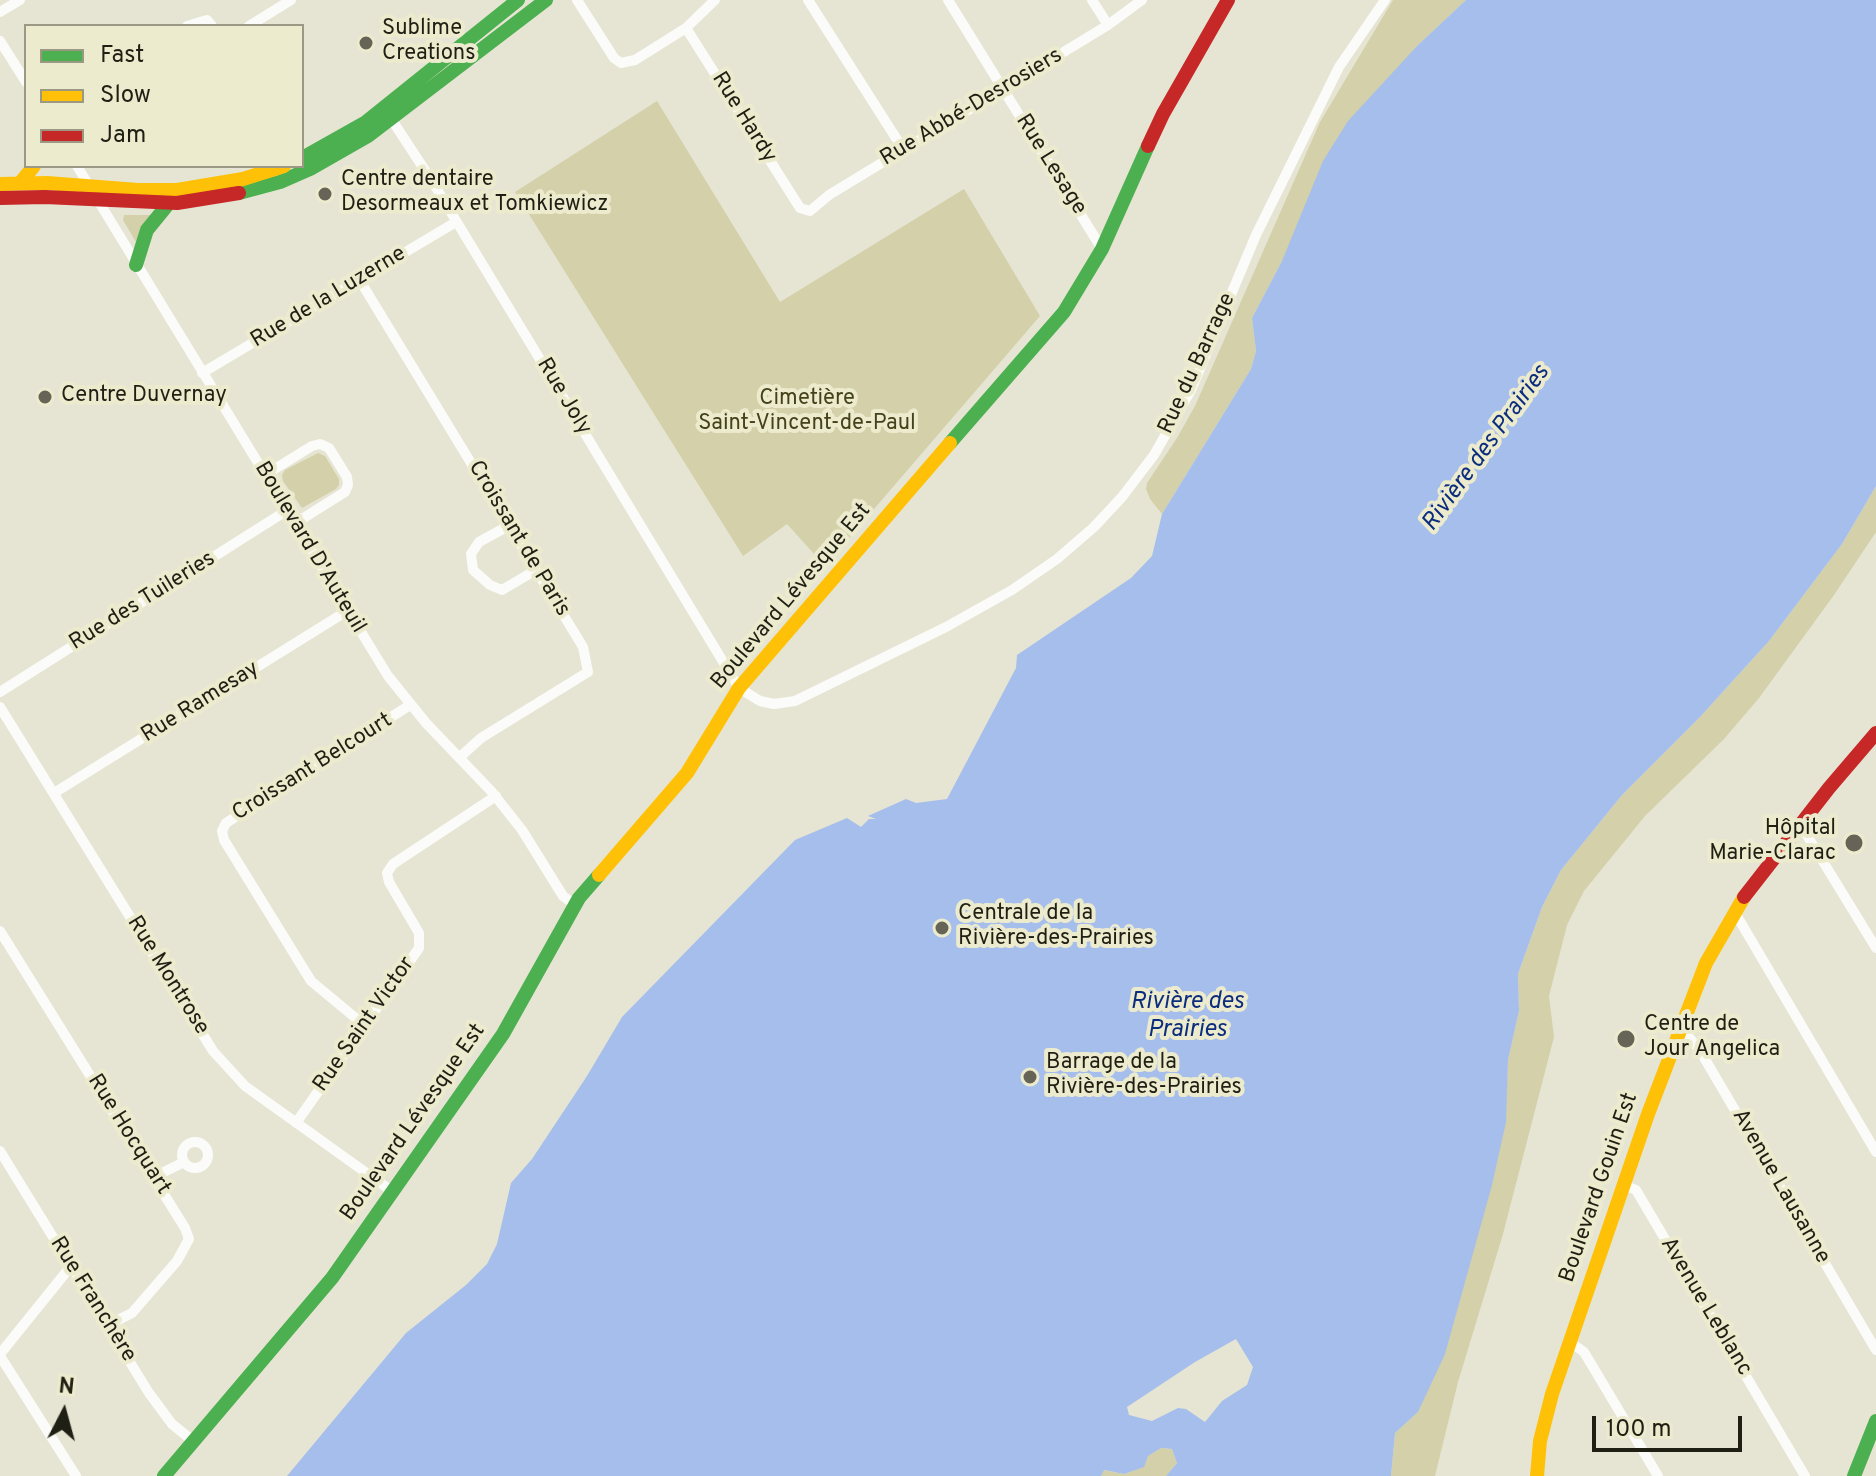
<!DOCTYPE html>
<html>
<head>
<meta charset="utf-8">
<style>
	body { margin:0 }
	#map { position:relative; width:1876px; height:1476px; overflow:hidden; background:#e6e5d4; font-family:Overpass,sans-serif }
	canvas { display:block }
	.legend { position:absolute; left:24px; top:24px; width:280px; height:144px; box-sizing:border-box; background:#edebcd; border:2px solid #9b9983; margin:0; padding:10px 14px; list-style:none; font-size:24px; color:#1f1f14 }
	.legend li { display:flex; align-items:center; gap:16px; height:40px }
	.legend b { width:40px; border:2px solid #9b9983 }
	.north { position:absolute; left:24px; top:1372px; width:80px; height:80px; -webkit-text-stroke:6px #edebcd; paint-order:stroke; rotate:6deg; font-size:22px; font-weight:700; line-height:32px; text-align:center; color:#1f1f14 }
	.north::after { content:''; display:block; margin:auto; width:28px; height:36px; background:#1f1f14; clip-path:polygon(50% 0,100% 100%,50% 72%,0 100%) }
	.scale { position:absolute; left:1592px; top:1416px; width:150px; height:36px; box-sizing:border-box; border:4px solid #1f1f14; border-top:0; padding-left:10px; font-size:24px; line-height:28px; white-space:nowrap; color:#1f1f14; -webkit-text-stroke:6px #edebcd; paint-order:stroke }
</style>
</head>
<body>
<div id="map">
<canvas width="1876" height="1476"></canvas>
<ul class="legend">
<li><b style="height:10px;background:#4caf50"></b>Fast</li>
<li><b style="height:10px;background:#ffc107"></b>Slow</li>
<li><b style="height:10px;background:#c62828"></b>Jam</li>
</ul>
<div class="north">N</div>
<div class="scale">100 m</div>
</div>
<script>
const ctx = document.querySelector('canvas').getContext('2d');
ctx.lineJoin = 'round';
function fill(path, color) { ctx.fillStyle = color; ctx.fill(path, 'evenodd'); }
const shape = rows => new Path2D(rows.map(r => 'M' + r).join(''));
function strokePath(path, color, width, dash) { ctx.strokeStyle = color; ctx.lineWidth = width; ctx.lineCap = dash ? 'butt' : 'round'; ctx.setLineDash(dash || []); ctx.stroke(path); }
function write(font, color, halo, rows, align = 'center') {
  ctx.font = font + ' Overpass,sans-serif'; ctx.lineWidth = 8; ctx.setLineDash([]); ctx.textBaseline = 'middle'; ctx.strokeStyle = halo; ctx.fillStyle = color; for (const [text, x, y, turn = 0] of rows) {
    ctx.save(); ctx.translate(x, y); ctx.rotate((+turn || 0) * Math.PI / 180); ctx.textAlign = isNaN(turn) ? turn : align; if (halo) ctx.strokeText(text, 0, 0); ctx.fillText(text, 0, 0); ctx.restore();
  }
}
const green = shape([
	[1393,0,1466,0,1418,45,1282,261,1252,318,1256,351,1251,369,1162,514,1150,499,1146,489,1147,483,1177,438,1195,406,1320,122],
	[657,101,780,302,964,189,1040,316,825,566,787,524,743,556,515,192],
	[124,215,152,215,136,242,123,220],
	[318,453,325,456,339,479,339,485,336,489,302,508,283,481,282,475,285,470],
	[1876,486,1876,532,1834,595,1759,698,1724,739,1645,816,1584,891,1567,925,1549,996,1554,1037,1503,1234,1458,1382,1435,1476,1391,1476,1395,1433,1418,1412,1427,1390,1505,1122,1508,1060,1519,1011,1518,974,1542,907,1561,870,1622,795,1700,717,1769,641,1842,544],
	[1161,1448,1172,1449,1177,1463,1166,1476,1101,1476,1103,1470,1124,1474,1143,1467,1148,1456]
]);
const water = shape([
	[1466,0,1876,0,1876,486,1842,544,1769,641,1700,717,1622,795,1561,870,1542,907,1518,974,1519,1011,1508,1060,1506,1122,1492,1185,1445,1354,1418,1412,1395,1433,1391,1476,1166,1476,1177,1463,1172,1449,1161,1448,1148,1456,1144,1467,1124,1474,1104,1470,1101,1476,287,1476,406,1333,466,1285,487,1264,497,1244,511,1183,532,1159,587,1076,622,1017,795,840,847,818,861,827,869,819,876,819,868,816,906,799,916,803,947,799,1016,668,1017,655,1131,578,1152,556,1162,514,1251,369,1256,351,1252,318,1282,261,1323,161,1348,121,1418,45],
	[1236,1339,1253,1367,1247,1385,1222,1401,1205,1422,1186,1409,1178,1408,1152,1421,1129,1415,1127,1407,1195,1362]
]);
const street = shape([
	[577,0,614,58,621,63,635,60,686,28,715,0],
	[808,0,903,149],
	[948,0,1102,249],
	[1092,0,1108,25],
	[0,12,20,0],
	[187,26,207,20,212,26],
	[249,26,291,0],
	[686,28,800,208,810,211,829,195,1108,25,1142,0],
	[0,41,26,82],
	[388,114,432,181,739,688,760,701,774,704,795,701,946,627,1012,590,1057,559,1094,527,1122,497,1154,455,1191,390,1256,235,1339,67,1385,0],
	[77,166,388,676,426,723,492,792,522,830,563,896,575,905],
	[359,279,583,647,588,672,481,738,460,757],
	[202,373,456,222],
	[265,475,312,446,320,444,329,448,347,477,348,485,345,492,294,524],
	[510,525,479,542,471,554,473,570,490,585,502,590,536,570],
	[0,692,286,511],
	[0,707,213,1051,245,1086,393,1192],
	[54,793,347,611],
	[1800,824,1876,948],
	[1734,911,1876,1152],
	[0,931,185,1228,189,1239,177,1261,132,1313,108,1325],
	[364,1025,311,981,224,840,222,831,226,823,410,705],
	[1680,1027,1699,1049,1876,1350],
	[296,1123,419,948,419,933,389,882,387,873,393,864,496,796],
	'182 1155a13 13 0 1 1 26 0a13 13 0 1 1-26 0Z',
	[0,1151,149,1393,172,1424,193,1441],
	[154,1177,184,1162],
	[1624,1185,1636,1190,1805,1476],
	[1570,1342,1584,1352,1658,1476],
	[0,1354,71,1266],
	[0,1356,76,1476]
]);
const fast = shape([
	[302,158,366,122,518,0],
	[239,193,280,182,312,168,368,136,546,0],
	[136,265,147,230,169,203],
	[950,443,1064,312,1102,249,1148,146],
	[164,1476,332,1278,503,1034,579,898,599,875],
	[1854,1476,1876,1421]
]);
const slow = shape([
	[20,183,34,166],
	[0,184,47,183,138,190,177,190,243,179,284,166],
	[599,875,687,773,739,688,950,443],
	[1537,1476,1540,1441,1552,1394,1648,1114,1706,963,1744,897]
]);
const jam = shape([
	[1148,146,1163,114,1228,0],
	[0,198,45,197,177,203,239,193],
	[1744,897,1829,788,1876,733]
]);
const markers = [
	[366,43,8,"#656457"],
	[325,194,8,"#656457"],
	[45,397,8,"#656457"],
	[1854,843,10,"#656457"],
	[942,928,8,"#656457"],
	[1626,1039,10,"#656457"],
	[1030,1077,8,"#656457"]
];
const poiNames = [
	["Sublime",382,30],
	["Creations",382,55],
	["Centre dentaire",341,181],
	["Desormeaux et Tomkiewicz",341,206],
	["Centre Duvernay",61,397],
	["Hôpital",1836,830,"right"],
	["Marie-Clarac",1836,855,"right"],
	["Centrale de la",958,915],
	["Rivière-des-Prairies",958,940],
	["Centre de",1644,1026],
	["Jour Angelica",1644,1051],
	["Barrage de la",1046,1064],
	["Rivière-des-Prairies",1046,1089]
];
const streetNames = [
	["Rue Abbé-Desrosiers",972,108,-31],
	["Rue Hardy",743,118,58],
	["Rue Lesage",1050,165,58],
	["Rue de la Luzerne",329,298,-31],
	["Rue du Barrage",1198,364,-65],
	["Rue Joly",563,397,59],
	["Croissant de Paris",518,539,59],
	["Boulevard D'Auteuil",309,548,59],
	["Boulevard Lévesque Est",792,597,-50],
	["Rue des Tuileries",143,602,-32],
	["Rue Ramesay",201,703,-32],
	["Croissant Belcourt",313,768,-32],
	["Rue Montrose",167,976,58],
	["Rue Saint Victor",365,1025,-55],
	["Boulevard Lévesque Est",414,1123,-55],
	["Rue Hocquart",128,1135,58],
	["Avenue Lausanne",1780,1187,60],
	["Boulevard Gouin Est",1600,1188,-71],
	["Rue Franchère",92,1300,58],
	["Avenue Leblanc",1705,1307,59]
];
const parkNames = [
	["Cimetière",807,400],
	["Saint-Vincent-de-Paul",807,425]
];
const waterNames = [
	["Rivière des Prairies",1487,449,-54],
	["Rivière des",1187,1003],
	["Prairies",1187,1031]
];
fill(green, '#d3d0aa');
fill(water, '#a5beeb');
strokePath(street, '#fbfbf9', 10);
strokePath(fast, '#4caf50', 14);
strokePath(slow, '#ffc107', 14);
strokePath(jam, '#c62828', 14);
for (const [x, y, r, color] of markers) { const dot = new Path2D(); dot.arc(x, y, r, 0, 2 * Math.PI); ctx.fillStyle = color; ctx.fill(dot); strokePath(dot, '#edebcd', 3); }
write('22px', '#1f1f14', '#edebcd', poiNames, 'left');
write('22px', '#1f1f14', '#edebcd', streetNames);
write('22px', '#44411b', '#edebcd', parkNames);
write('italic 24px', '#0b2d7d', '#edebcd', waterNames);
</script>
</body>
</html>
